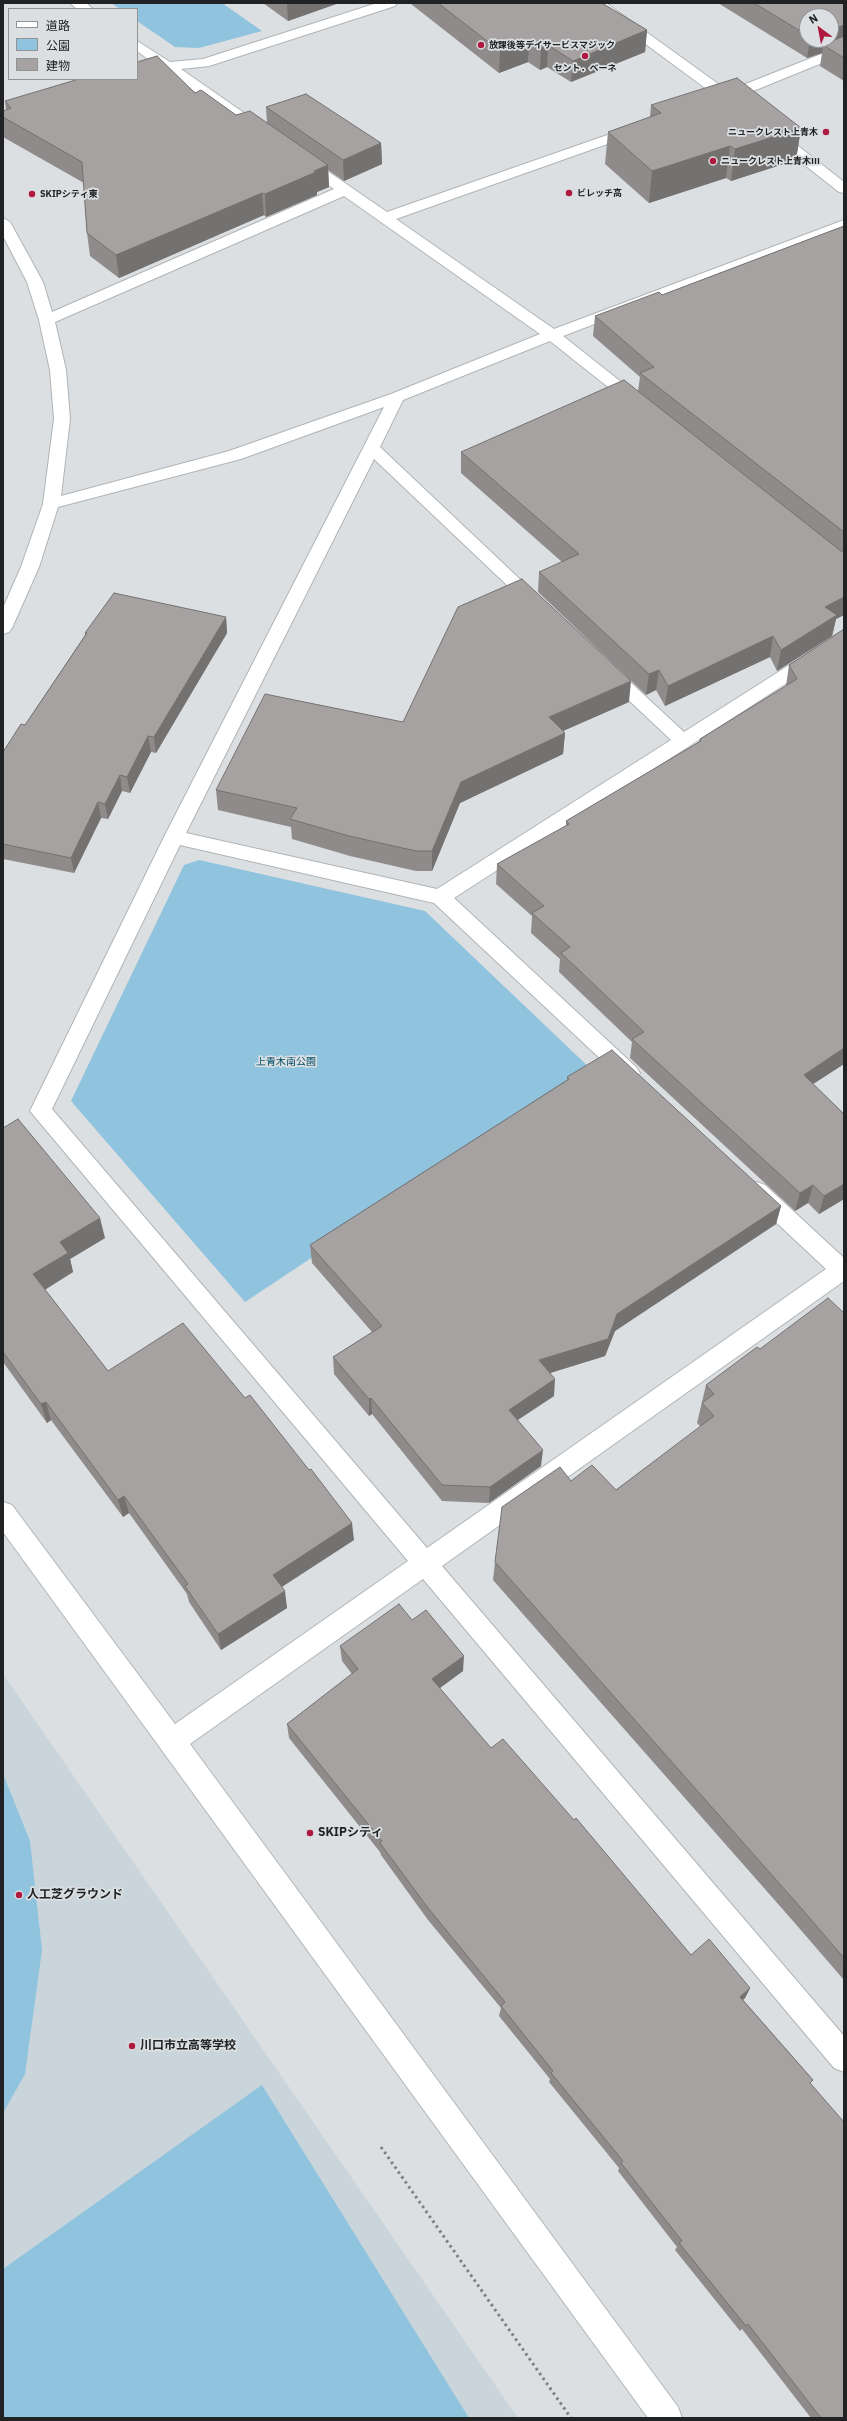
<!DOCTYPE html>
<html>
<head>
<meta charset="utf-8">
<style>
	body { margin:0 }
	#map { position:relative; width:847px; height:2421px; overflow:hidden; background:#dbdfe1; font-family:"IBM Plex Sans","Noto Sans JP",sans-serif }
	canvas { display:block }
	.frame { position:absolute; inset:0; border:4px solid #212223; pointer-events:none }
	.legend { position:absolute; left:8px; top:8px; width:130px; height:72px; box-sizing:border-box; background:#dbdfe1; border:1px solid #919395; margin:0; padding:5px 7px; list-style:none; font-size:12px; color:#212223 }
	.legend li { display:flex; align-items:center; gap:8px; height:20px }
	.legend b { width:20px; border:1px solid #919395 }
	.north { position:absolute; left:799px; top:8px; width:40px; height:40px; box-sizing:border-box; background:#dbdfe1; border:1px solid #919395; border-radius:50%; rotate:328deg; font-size:11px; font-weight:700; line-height:16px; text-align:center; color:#212223 }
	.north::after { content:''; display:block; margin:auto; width:14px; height:18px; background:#ae1a3f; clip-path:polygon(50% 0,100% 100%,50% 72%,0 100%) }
</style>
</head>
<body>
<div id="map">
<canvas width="847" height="2421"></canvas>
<div class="frame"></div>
<ul class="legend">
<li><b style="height:5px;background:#fff"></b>道路</li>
<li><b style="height:11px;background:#8fc3de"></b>公園</li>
<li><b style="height:11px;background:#a6a2a2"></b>建物</li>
</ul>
<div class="north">N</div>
</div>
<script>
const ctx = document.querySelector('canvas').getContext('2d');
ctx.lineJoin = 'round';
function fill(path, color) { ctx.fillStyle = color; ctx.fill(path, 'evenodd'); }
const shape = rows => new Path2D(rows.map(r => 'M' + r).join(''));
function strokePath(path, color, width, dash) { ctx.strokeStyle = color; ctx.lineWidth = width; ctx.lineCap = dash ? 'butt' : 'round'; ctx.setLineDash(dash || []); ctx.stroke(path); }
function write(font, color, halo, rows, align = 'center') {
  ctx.font = font + ' "IBM Plex Sans","Noto Sans JP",sans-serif'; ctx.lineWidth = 3.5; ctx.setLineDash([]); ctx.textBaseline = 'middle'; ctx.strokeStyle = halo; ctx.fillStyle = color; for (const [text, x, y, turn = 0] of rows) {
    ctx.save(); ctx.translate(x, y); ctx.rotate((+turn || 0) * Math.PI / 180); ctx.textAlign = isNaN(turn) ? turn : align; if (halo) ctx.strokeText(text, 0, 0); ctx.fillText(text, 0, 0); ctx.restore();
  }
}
const built = shape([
	[3,1674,518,2418,3,2418]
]);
const green = shape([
	[111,3,222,3,262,31,199,48,175,47,137,21,137,9,120,9],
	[199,860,425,911,593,1071,245,1302,71,1101,184,865],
	[3,1774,30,1841,42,1950,25,2074,3,2113],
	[262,2085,469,2418,3,2418,3,2269]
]);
const path = shape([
	[381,2147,571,2418]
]);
const minor = shape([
	[70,3,86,3,93,9,77,9,70,3],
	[377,3,397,3,395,6,209,66,181,69,267,129,269,132,267,135,257,135,165,71,137,78,137,70,156,65,137,51,137,41,170,62,203,59,377,3],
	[590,3,606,3,728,91,844,45,844,54,736,98,743,104,736,108,725,102,716,102,714,99,716,96,590,3],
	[636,125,643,129,641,132,396,219,554,329,844,220,844,229,563,336,644,400,646,403,644,406,632,406,550,341,403,400,380,447,544,602,541,606,535,608,529,606,374,459,186,833,437,889,671,740,602,675,599,671,602,667,608,665,614,667,684,732,838,634,844,632,844,646,454,898,636,1067,640,1073,636,1079,629,1081,622,1079,434,903,180,845,52,1109,427,1548,826,1269,749,1197,746,1191,749,1185,757,1182,765,1185,844,1258,844,1281,442,1566,844,2036,844,2072,834,2068,423,1579,190,1744,678,2407,682,2418,648,2418,3,1532,3,1502,12,1505,175,1724,408,1561,30,1111,164,837,384,407,241,459,58,507,39,567,12,628,9,632,3,634,3,608,21,567,43,504,54,419,50,370,39,320,27,282,3,236,3,218,10,222,43,282,52,312,334,189,300,165,298,162,300,159,310,159,387,212,636,125],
	[344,196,540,334,391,394,229,451,61,496,70,419,66,370,55,322,344,196],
	[774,130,779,131,844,182,844,193,839,192,769,137,767,134,769,131,774,130]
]);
const wall = shape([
	[263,3,339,3,288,21],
	[411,3,602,3,647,30,645,52,571,82,547,67,540,70,528,62,499,73,411,4],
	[718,3,844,3,844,81,820,66,822,53,807,58],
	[807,16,831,40,807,40],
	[195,93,236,115,267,123,266,107,381,143,382,164,344,181,328,170,329,187,317,192,317,195,266,217,264,215,119,278,90,256,87,233,84,183,3,137,3,111,6,110,5,101],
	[651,105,801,128,796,160,731,181,726,178,649,203,605,164,608,132,650,117],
	[844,226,844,615,836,619,832,636,777,671,770,657,665,706,656,690,646,695,538,592,539,572,562,562,461,473,461,452,638,391,640,377,593,336,595,316,662,295],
	[226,617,227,633,156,753,151,752,130,793,122,791,108,819,101,818,74,873,3,859,3,752,25,725,85,635,85,633],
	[844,629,844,1064,813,1084,844,1114,844,1199,819,1214,808,1203,795,1211,630,1058,632,1042,559,972,560,959,531,933,532,916,496,884,497,864,566,826,566,821,699,742,700,739,786,686,789,665],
	[629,702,563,731,565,733,563,754,460,803,432,871,416,871,350,856,292,839,291,827,218,810,216,790],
	[567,1077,781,1206,776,1224,615,1331,605,1356,550,1373,554,1396,518,1420,541,1466,489,1503,442,1501,372,1414,369,1416,334,1374,333,1357,372,1332,312,1263,310,1245,567,1080],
	[3,1128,105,1238,70,1259,73,1272,45,1290,108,1371,354,1540,282,1587,287,1608,221,1650,189,1602,187,1594,129,1513,123,1517,51,1420,47,1423,3,1362],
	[844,1313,844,1980,793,1921,493,1580,495,1562,571,1481,616,1490,701,1427,697,1423,706,1385,760,1349],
	[412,1620,463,1671,439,1688,491,1748,691,1955,750,1988,745,1998,743,2000,813,2080,810,2083,844,2418,811,2418,742,2329,740,2331,675,2250,677,2247,618,2171,619,2168,549,2082,550,2079,499,2016,501,2008,428,1920,381,1855,380,1852,289,1738,287,1724,352,1674,342,1661,340,1646]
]);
const shadedWall = shape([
	[287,3,339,3,288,21],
	[844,25,844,44,823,45,822,53,807,58,810,40,831,40,831,30],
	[647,30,645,52,571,82,573,61],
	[529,41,528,62,499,73,500,51],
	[548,45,547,67,540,70,541,48],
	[801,128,796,160,731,181,735,149],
	[381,143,382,164,344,181,343,160],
	[730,146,726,178,649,203,652,171],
	[328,165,329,187,317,192,317,195,266,217,265,194],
	[262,193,264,215,119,278,116,255],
	[844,597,844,615,836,619,832,636,777,671,781,650,825,607],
	[226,617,227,633,156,753,154,737],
	[773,636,770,657,665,706,668,686],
	[659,670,656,690,646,695,649,674],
	[631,681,629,702,547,738,549,717],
	[565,733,563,754,460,803,432,871,432,851,461,782],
	[148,736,151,752,130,793,127,777],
	[120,775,122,791,108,819,105,804],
	[98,802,101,818,74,873,71,858],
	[844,1048,844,1064,799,1093,804,1075],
	[844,1184,844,1199,819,1214,824,1196],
	[813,1185,808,1203,795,1211,800,1193],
	[781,1206,776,1224,615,1331,605,1356,537,1377,539,1360,617,1314],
	[100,1218,105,1238,70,1259,73,1272,39,1293,33,1274,60,1242],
	[555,1379,554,1396,508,1426,509,1410],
	[371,1398,372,1414,369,1416,369,1399],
	[46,1402,51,1420,47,1423,41,1404],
	[543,1450,541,1466,489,1503,490,1487],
	[124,1496,129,1513,123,1517,118,1500],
	[352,1523,354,1540,275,1591,273,1575],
	[285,1591,287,1608,221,1650,218,1634],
	[464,1656,463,1671,432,1694,432,1679],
	[750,1988,745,1998,735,2007,740,1997]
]);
const building = shape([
	[438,3,602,3,647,30,573,61,548,45,541,48,529,41,500,51,438,3],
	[754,3,844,3,844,25,831,30,831,16,807,16,807,35,754,3],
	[844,36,844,58,823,45,844,36],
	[157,56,195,93,201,90,236,115,250,111,328,165,314,171,316,172,265,194,262,193,116,255,87,233,82,162,3,117,3,111,11,108,5,101,79,79,137,79,137,62,157,56],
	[737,78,801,128,735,149,730,146,652,171,608,132,661,113,651,105,737,78],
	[306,94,381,143,343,160,266,107,306,94],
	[844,226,844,532,640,373,654,367,595,316,659,292,662,295,844,226],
	[624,380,841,551,844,552,844,597,825,607,837,615,781,650,773,636,668,686,659,670,649,674,539,572,579,554,461,452,624,380],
	[522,579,631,681,549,717,565,733,461,782,432,851,416,851,349,836,290,819,297,808,216,790,265,694,403,722,458,607,522,579],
	[114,593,226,617,154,737,148,736,127,777,120,775,105,804,98,802,71,858,3,844,3,752,21,724,25,725,87,633,85,633,114,593],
	[844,629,844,1048,804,1075,844,1114,844,1184,824,1196,813,1185,800,1193,632,1039,644,1032,561,953,570,947,532,913,544,906,497,864,569,824,566,821,701,741,700,739,797,679,789,665,844,629],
	[612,1050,781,1206,617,1314,608,1339,539,1360,555,1379,509,1410,543,1450,490,1487,442,1485,371,1398,369,1399,333,1357,382,1326,310,1245,569,1079,567,1077,612,1050],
	[18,1119,100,1218,60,1242,68,1253,33,1274,108,1371,183,1323,245,1398,250,1395,309,1470,311,1469,352,1523,273,1575,285,1591,218,1634,185,1586,188,1584,124,1496,118,1500,46,1402,41,1404,3,1352,3,1128,18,1119],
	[828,1298,844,1313,844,1958,801,1908,495,1562,502,1507,560,1467,571,1481,592,1465,616,1490,714,1416,702,1403,714,1394,706,1385,757,1347,760,1349,828,1298],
	[399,1604,412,1620,426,1610,464,1656,432,1679,491,1748,503,1739,574,1820,576,1818,691,1955,709,1939,750,1988,740,1997,813,2080,810,2083,844,2122,844,2418,821,2418,748,2324,746,2326,679,2243,682,2241,621,2163,623,2161,551,2073,553,2071,501,2006,505,2002,428,1908,380,1843,382,1841,287,1724,358,1669,340,1646,399,1604]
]);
const markers = [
	[481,45,4,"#ae1a3f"],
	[585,56,4,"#ae1a3f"],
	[826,132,4,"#ae1a3f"],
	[713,161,4,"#ae1a3f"],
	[569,193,4,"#ae1a3f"],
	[32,194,4,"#ae1a3f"],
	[310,1833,4,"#ae1a3f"],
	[19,1895,4,"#ae1a3f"],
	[132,2046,4,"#ae1a3f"]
];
const farPoinames = [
	["放課後等デイサービスマジック",489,45],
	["セント．ベーネ",585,68,"center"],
	["ニュークレスト上青木",818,132,"right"],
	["ニュークレスト上青木Ⅲ",721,161],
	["ビレッチ高",577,193],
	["SKIPシティ東",40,194]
];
const parkNames = [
	["上青木南公園",286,1062]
];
const nearPoinames = [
	["SKIPシティ",318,1833],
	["人工芝グラウンド",27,1895],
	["川口市立高等学校",140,2046]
];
fill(built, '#cad5db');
fill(green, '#8fc3de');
strokePath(minor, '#b1b4b6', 2);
strokePath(path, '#7d8081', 3, [2.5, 3.5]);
fill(minor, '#fff');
fill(wall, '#8f8b8b');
fill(shadedWall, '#747171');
fill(building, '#a6a2a2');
strokePath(building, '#747171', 1);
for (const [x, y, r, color] of markers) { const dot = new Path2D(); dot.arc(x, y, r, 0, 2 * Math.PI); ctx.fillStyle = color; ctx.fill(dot); strokePath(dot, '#dbdfe1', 1.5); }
write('bold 9px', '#212223', '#dbdfe1', farPoinames, 'left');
write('10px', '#004c67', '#dbdfe1', parkNames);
write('bold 12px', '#212223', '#dbdfe1', nearPoinames, 'left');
</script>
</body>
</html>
